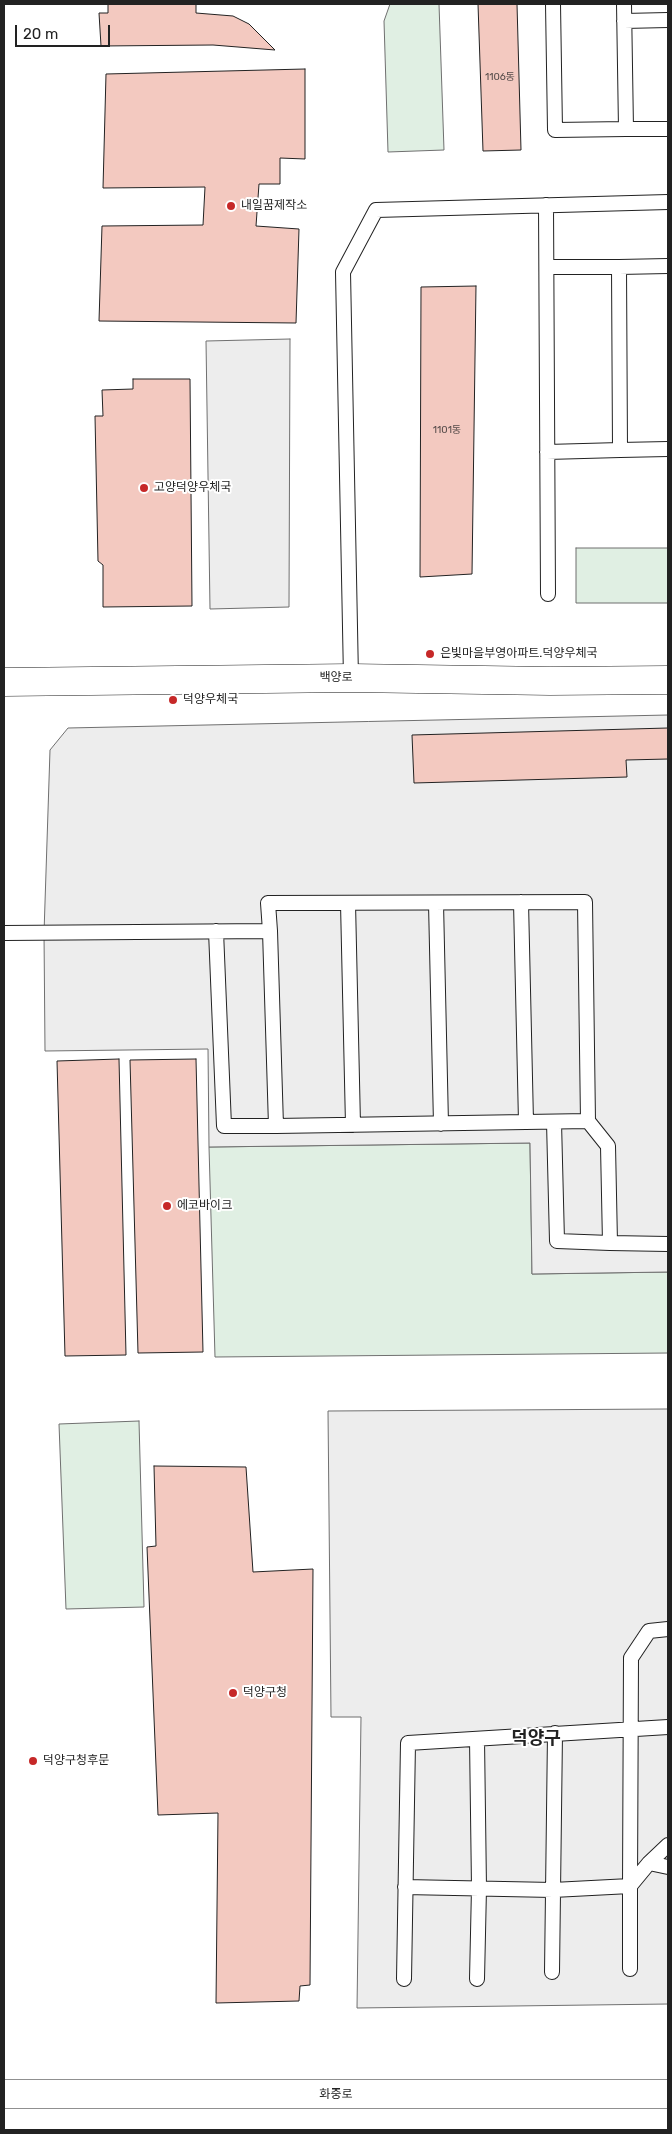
<!DOCTYPE html>
<html>
<head>
<meta charset="utf-8">
<style>
	body { margin:0 }
	#map { position:relative; width:672px; height:2134px; overflow:hidden; background:#fff; font-family:Rubik,sans-serif }
	canvas { display:block }
	.frame { position:absolute; inset:0; border:5px solid #222; pointer-events:none }
	.scale { position:absolute; left:15px; top:25px; width:95px; height:22px; box-sizing:border-box; border:2px solid #222; border-top:0; padding-left:6px; font-size:15px; line-height:18px; white-space:nowrap; color:#222; -webkit-text-stroke:4px #fff; paint-order:stroke }
</style>
</head>
<body>
<div id="map">
<canvas width="672" height="2134"></canvas>
<div class="frame"></div>
<div class="scale">20 m</div>
</div>
<script>
const ctx = document.querySelector('canvas').getContext('2d');
ctx.lineJoin = 'round';
function fill(path, color) { ctx.fillStyle = color; ctx.fill(path, 'evenodd'); }
const shape = rows => new Path2D(rows.map(r => 'M' + r).join(''));
function strokePath(path, color, width, dash) { ctx.strokeStyle = color; ctx.lineWidth = width; ctx.lineCap = dash ? 'butt' : 'round'; ctx.setLineDash(dash || []); ctx.stroke(path); }
function write(font, color, halo, rows, align = 'center') {
  ctx.font = font + ' Rubik,"Noto Sans KR",sans-serif'; ctx.lineWidth = 4; ctx.setLineDash([]); ctx.textBaseline = 'middle'; ctx.strokeStyle = halo; ctx.fillStyle = color; for (const [text, x, y, turn = 0] of rows) {
    ctx.save(); ctx.translate(x, y); ctx.rotate((+turn || 0) * Math.PI / 180); ctx.textAlign = isNaN(turn) ? turn : align; if (halo) ctx.strokeText(text, 0, 0); ctx.fillText(text, 0, 0); ctx.restore();
  }
}
const green = shape([
	[390,4,439,4,444,150,388,152,384,21,390,4],
	[576,548,668,548,668,603,576,603,576,548],
	[530,1143,532,1274,668,1272,668,1353,215,1357,209,1147,530,1143],
	[139,1421,144,1607,66,1609,59,1424,139,1421]
]);
const parking = shape([
	[290,339,289,607,210,609,206,341,290,339],
	[668,715,668,1272,532,1274,530,1143,209,1147,208,1049,45,1051,44,933,50,750,68,728,668,715],
	[668,1409,668,2004,357,2008,361,1717,331,1717,328,1411,668,1409]
]);
const building = shape([
	[108,4,196,4,196,13,233,16,249,24,275,50,213,45,101,46,99,13,108,13,108,4],
	[478,4,517,4,521,150,483,151,478,4],
	[305,69,305,159,280,158,280,184,259,184,256,226,299,229,296,323,99,321,102,226,203,225,205,187,103,188,106,74,305,69],
	[476,286,472,574,420,577,421,287,476,286],
	[133,379,190,379,192,606,103,607,103,565,98,561,95,416,103,416,102,390,133,389,133,379],
	[668,728,668,759,626,760,627,777,414,783,412,735,668,728],
	[119,1059,126,1355,65,1356,57,1061,119,1059],
	[196,1059,203,1352,138,1353,130,1060,196,1059],
	[154,1466,246,1467,253,1572,313,1569,310,1985,300,1986,299,2001,216,2003,218,1813,158,1815,147,1547,156,1546,154,1466]
]);
const lane = shape([
	[553,4,555,130,626,129,624,4],
	[624,21,668,20],
	[626,129,668,129],
	[546,205,548,594],
	[547,267,619,267,620,450,547,452],
	[619,267,668,266],
	[620,450,668,449],
	[351,678,343,272,376,210,668,202],
	[521,902,526,1122],
	[348,903,353,1125],
	[436,903,441,1124],
	[216,931,224,1126,276,1126],
	[270,931,268,903,585,902,588,1121],
	[4,933,270,931,276,1126,588,1121,608,1146,610,1243,668,1244],
	[554,1122,557,1241,610,1243],
	[477,1739,479,1888,477,1979],
	[649,1863,668,1867],
	[405,1887,553,1890,630,1886,631,1658,649,1631,668,1629],
	[630,1969,630,1886,649,1863,668,1845],
	[552,1972,555,1733],
	[404,1979,408,1743,668,1727]
]);
const secondary = shape([
	[4,682,351,678,550,681,668,680],
	[4,2094,668,2094]
]);
const markers = [
	[231,206,5,"#c62828"],
	[144,488,5,"#c62828"],
	[430,654,5,"#c62828"],
	[173,700,5,"#c62828"],
	[167,1206,5,"#c62828"],
	[233,1693,5,"#c62828"],
	[33,1761,5,"#c62828"]
];
const numberNames = [
	["1106동",500,77],
	["1101동",447,430]
];
const poiNames = [
	["내일꿈제작소",241,206],
	["고양덕양우체국",154,488],
	["은빛마을부영아파트.덕양우체국",440,654],
	["덕양우체국",183,700],
	["에코바이크",177,1206],
	["덕양구청",243,1693],
	["덕양구청후문",43,1761]
];
const streetNames = [
	["백양로",336,678],
	["화중로",336,2095]
];
const districtNames = [
	["덕양구",536,1739]
];
fill(green, '#e0efe3');
strokePath(green, '#6f6f6f', 1);
fill(parking, '#ededed');
strokePath(parking, '#6f6f6f', 1);
fill(building, '#f3c9c0');
strokePath(building, '#222', 1);
strokePath(lane, '#222', 16);
strokePath(secondary, '#222', 29);
strokePath(lane, '#fff', 14);
strokePath(secondary, '#fff', 28);
for (const [x, y, r, color] of markers) { const dot = new Path2D(); dot.arc(x, y, r, 0, 2 * Math.PI); ctx.fillStyle = color; ctx.fill(dot); strokePath(dot, '#fff', 2); }
write('10px', '#564c4a', null, numberNames);
write('12px', '#222', '#fff', poiNames, 'left');
write('12px', '#222', '#fff', streetNames);
write('bold 18px', '#222', '#fff', districtNames);
</script>
</body>
</html>
